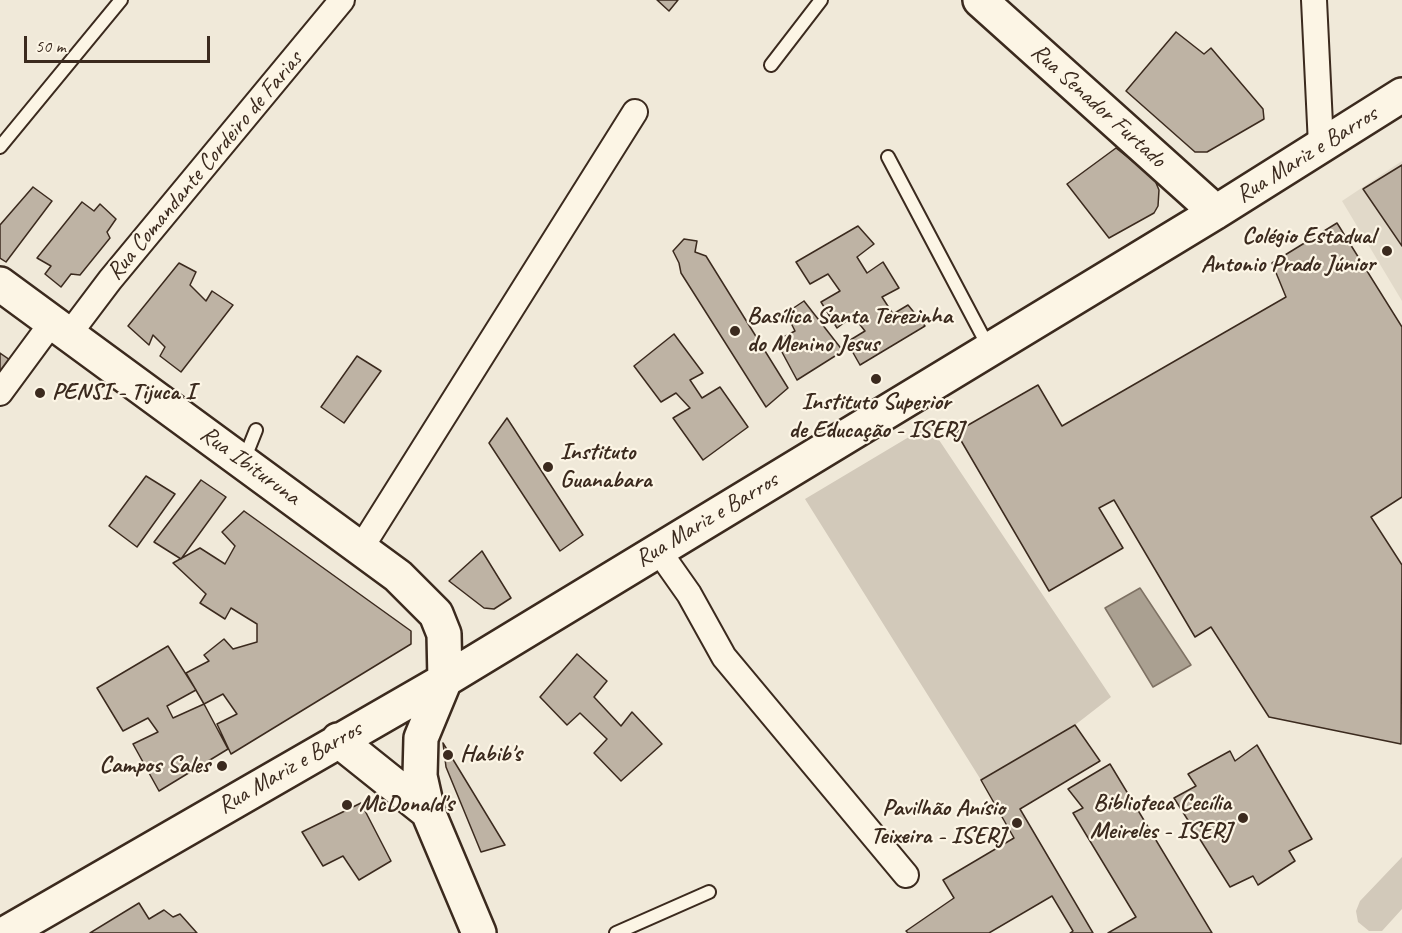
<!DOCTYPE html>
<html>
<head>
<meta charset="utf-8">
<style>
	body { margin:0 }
	#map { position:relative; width:1402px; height:933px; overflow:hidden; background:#f0e9d9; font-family:Caveat,sans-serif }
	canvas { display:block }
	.scale { position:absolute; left:24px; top:36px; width:186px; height:27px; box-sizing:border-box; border:3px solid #3b2a1e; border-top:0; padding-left:8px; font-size:18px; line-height:21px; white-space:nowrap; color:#3b2a1e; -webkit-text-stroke:4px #fcf5e5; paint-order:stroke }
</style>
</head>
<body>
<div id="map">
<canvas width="1402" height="933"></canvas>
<div class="scale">50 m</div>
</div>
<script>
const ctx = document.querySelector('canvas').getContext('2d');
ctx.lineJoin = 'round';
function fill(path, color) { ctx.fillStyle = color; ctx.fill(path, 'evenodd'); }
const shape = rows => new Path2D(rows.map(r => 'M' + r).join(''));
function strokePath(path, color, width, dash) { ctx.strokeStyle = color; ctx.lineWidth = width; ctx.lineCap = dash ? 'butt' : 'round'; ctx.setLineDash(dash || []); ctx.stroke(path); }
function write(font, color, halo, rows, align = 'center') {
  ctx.font = font + ' Caveat,sans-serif'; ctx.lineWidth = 4.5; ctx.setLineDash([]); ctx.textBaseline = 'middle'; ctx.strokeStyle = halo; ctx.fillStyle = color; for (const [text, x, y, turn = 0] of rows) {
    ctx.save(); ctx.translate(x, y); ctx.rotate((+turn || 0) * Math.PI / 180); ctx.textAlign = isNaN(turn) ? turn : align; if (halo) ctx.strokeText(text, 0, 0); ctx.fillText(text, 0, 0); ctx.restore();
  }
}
const built = shape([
	[1402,161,1402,301,1342,201]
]);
const green = shape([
	[929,425,1111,697,1075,725,981,780,805,499],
	[1402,857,1402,909,1382,931,1369,931,1358,922,1356,911,1360,901]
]);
const water = shape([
	[1140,588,1191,665,1153,687,1105,608,1140,588]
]);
const building = shape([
	[657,0,678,0,669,11,657,0],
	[1176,32,1204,54,1211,48,1263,109,1264,119,1207,152,1195,152,1126,91,1176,32],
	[1116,148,1154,178,1159,190,1158,206,1154,213,1109,238,1067,184,1116,148],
	[1402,165,1402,246,1363,189,1402,165],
	[33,187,52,201,6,262,0,258,0,225,33,187],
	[82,202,94,211,100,204,116,219,107,232,110,238,80,275,71,274,61,287,45,274,51,266,37,258,82,202],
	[1337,223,1402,327,1402,497,1371,517,1402,565,1401,744,1269,717,1211,627,1195,637,1114,500,1099,508,1123,548,1049,591,956,432,1038,385,1062,426,1286,297,1272,263,1337,223],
	[858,226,874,244,857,257,867,273,883,262,899,288,882,297,893,314,908,305,925,326,860,365,847,342,865,331,853,316,837,328,821,302,840,291,828,274,810,284,796,262,858,226],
	[684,239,697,241,695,252,706,256,788,388,766,407,681,273,679,263,673,251,684,239],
	[179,263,196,272,190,285,206,301,212,291,233,305,181,372,160,356,165,347,153,335,149,345,128,326,179,263],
	[804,301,843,351,797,380,776,341,795,331,786,313,804,301],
	[674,334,703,373,690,380,702,398,720,387,748,427,703,460,673,418,690,408,676,393,661,402,634,366,674,334],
	[0,353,13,362,0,380,0,353],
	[357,356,381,371,344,423,321,407,357,356],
	[507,418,583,535,560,551,489,443,507,418],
	[146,476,175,494,137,547,109,526,146,476],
	[201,480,226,497,181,559,154,542,201,480],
	[244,511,411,631,411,644,231,754,217,724,237,714,223,694,204,704,186,673,209,661,204,655,224,639,233,649,257,642,257,624,231,608,225,619,200,603,206,594,173,563,200,548,225,564,235,546,222,532,244,511],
	[482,551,511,598,494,609,484,608,449,581,482,551],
	[168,646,196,690,167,706,173,718,204,704,228,749,159,791,133,744,158,732,148,718,123,731,97,688,168,646],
	[577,654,607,681,594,697,621,726,632,712,662,744,621,781,594,753,607,739,580,713,567,725,540,697,577,654],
	[1075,725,1100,761,1020,809,1093,933,1070,933,1073,931,1052,896,989,933,908,933,906,931,954,898,943,880,1014,838,981,780,1075,725],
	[443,743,505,845,481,852,446,767,443,743],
	[1257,745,1312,839,1289,851,1295,861,1258,885,1253,876,1230,887,1174,798,1196,786,1188,774,1230,751,1235,761,1257,745],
	[1110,764,1212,933,1108,933,1136,917,1073,813,1083,808,1068,789,1110,764],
	[361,803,391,861,359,880,343,856,323,866,302,832,361,803],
	[139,903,149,919,164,910,173,917,180,914,197,933,90,933,139,903]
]);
const lane = shape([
	[771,65,821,0],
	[0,147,121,0],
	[888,157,989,348],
	[244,460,256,430],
	[616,933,709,892]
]);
const street = shape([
	[1314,0,1321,145],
	[70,333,110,280,342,0],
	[0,393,53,321],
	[361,548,635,112],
	[658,550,689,594,724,657,906,875]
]);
const secondary = shape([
	[980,0,1216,212],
	[0,284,398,576,436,614,444,634,445,680,421,738,420,776,428,812,479,933],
	[338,740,428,812],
	[6,933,445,680,1216,212,1402,95]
]);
const markers = [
	[1387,251,6,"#3b2a1e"],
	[735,331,6,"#3b2a1e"],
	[876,379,6,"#3b2a1e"],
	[40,393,6,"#3b2a1e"],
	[548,467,6,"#3b2a1e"],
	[448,755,6,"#3b2a1e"],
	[222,766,6,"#3b2a1e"],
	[347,805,6,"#3b2a1e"],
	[1243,818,6,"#3b2a1e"],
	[1017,823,6,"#3b2a1e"]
];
const streetNames = [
	["Rua Senador Furtado",1098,106,42],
	["Rua Mariz e Barros",1307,155,-32],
	["Rua Comandante Cordeiro de Farias",205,166,-50],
	["Rua Ibituruna",250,466,36],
	["Rua Mariz e Barros",707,520,-31],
	["Rua Mariz e Barros",290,768,-30]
];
const poiNames = [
	["Colégio Estadual",1375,237,"right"],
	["Antonio Prado Júnior",1375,265,"right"],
	["Basílica Santa Terezinha",747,317],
	["do Menino Jesus",747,345],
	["PENSI - Tijuca I",52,393],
	["Instituto Superior",876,403,"center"],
	["de Educação - ISERJ",876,431,"center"],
	["Instituto",560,453],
	["Guanabara",560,481],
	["Habib's",460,755],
	["Campos Sales",210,766,"right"],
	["Biblioteca Cecília",1231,804,"right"],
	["Meireles - ISERJ",1231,832,"right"],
	["McDonald's",359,805],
	["Pavilhão Anísio",1005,809,"right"],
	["Teixeira - ISERJ",1005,837,"right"]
];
fill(built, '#e1d9c9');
fill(green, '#d2c9ba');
fill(water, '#aaa091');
strokePath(water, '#7e7163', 1.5);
fill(building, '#beb3a4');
strokePath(building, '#3b2a1e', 1.5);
strokePath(lane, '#3b2a1e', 16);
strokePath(street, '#3b2a1e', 28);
strokePath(secondary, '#3b2a1e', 38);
strokePath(lane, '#fcf5e5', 12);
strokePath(street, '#fcf5e5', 24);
strokePath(secondary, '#fcf5e5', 33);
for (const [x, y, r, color] of markers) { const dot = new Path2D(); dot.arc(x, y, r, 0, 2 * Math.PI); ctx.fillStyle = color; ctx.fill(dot); strokePath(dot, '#fcf5e5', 2); }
write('24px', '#3b2a1e', '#fcf5e5', streetNames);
write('bold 24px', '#3b2a1e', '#fcf5e5', poiNames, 'left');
</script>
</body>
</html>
